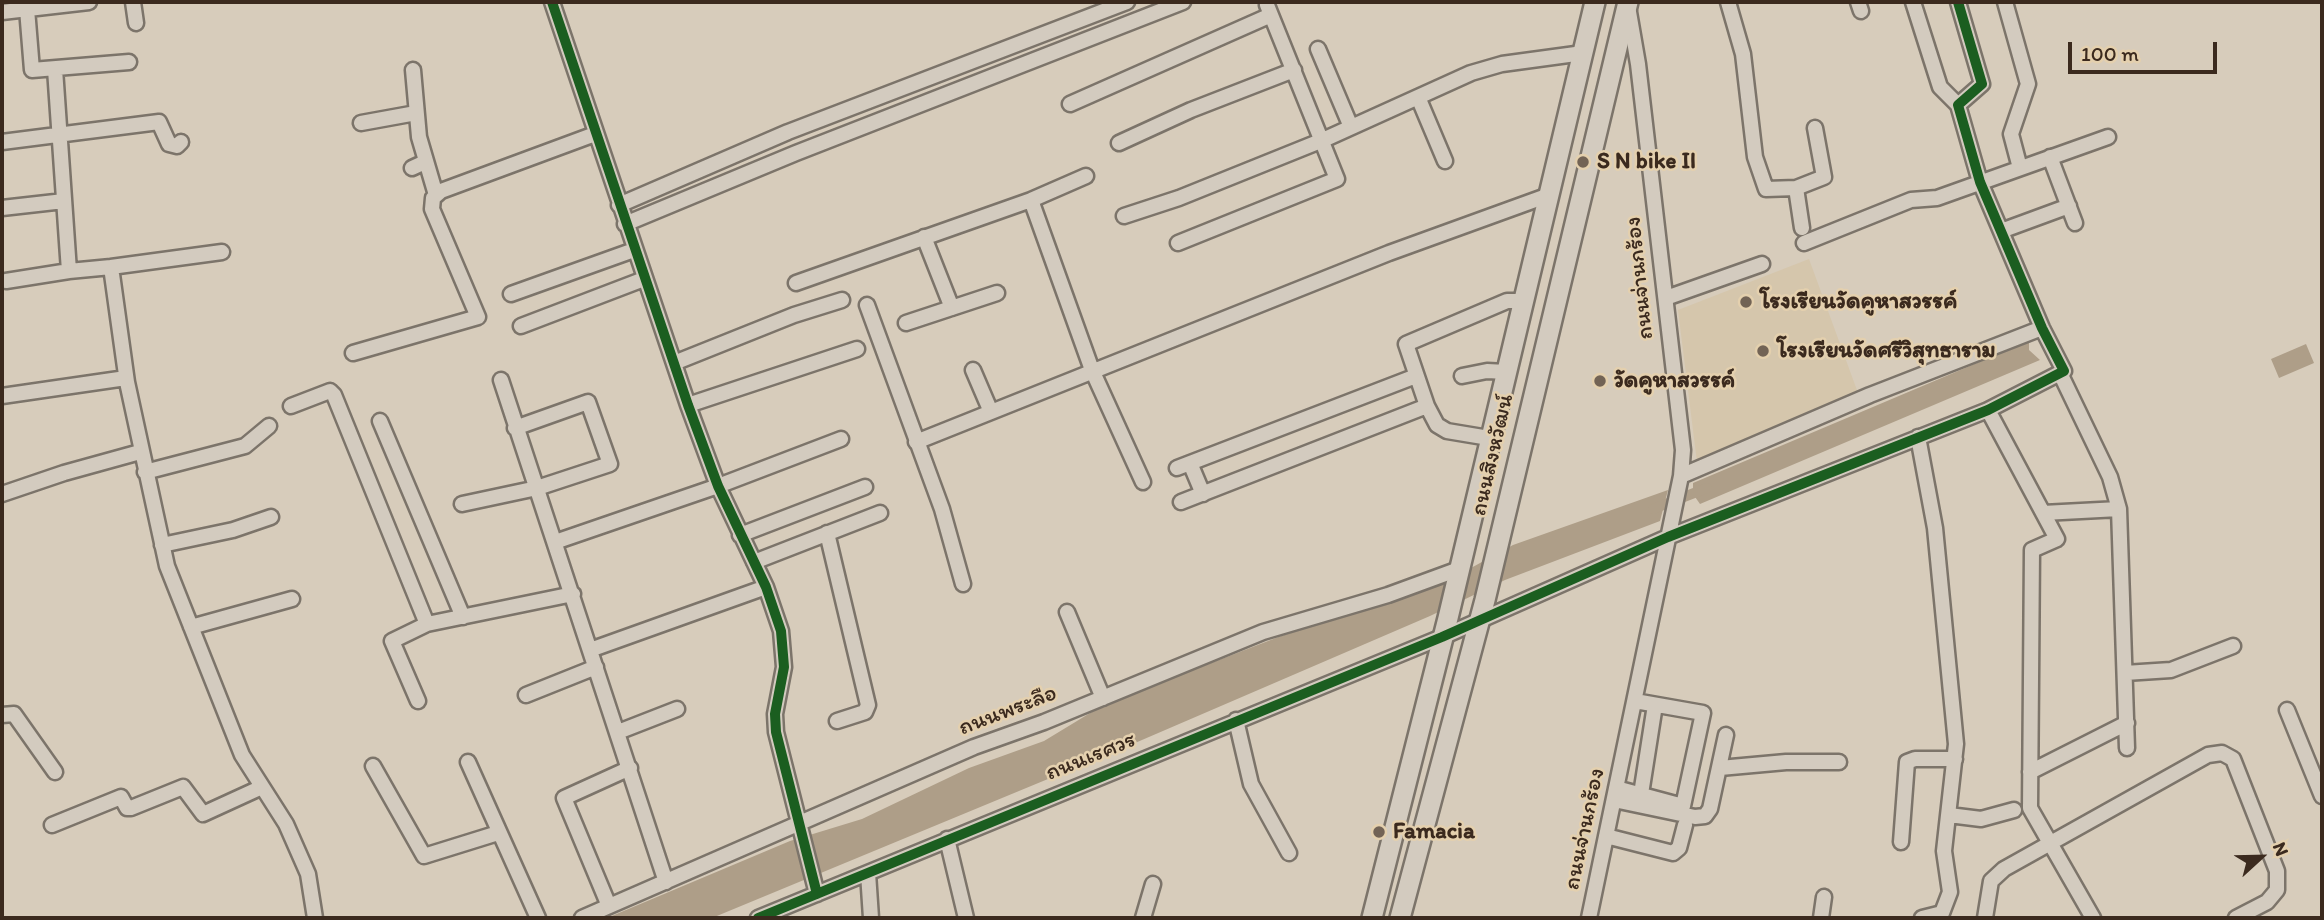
<!DOCTYPE html>
<html>
<head>
<meta charset="utf-8">
<style>
	body { margin:0 }
	#map { position:relative; width:2324px; height:920px; overflow:hidden; background:#d7ccbb; font-family:Itim,sans-serif }
	canvas { display:block }
	.frame { position:absolute; inset:0; border:4px solid #3b2a1e; pointer-events:none }
	.north { position:absolute; left:2226px; top:822px; width:70px; height:70px; -webkit-text-stroke:5px #e4d0ae; paint-order:stroke; rotate:68deg; font-size:19px; font-weight:700; line-height:28px; text-align:center; color:#3b2a1e }
	.north::after { content:''; display:block; margin:auto; width:24px; height:32px; background:#3b2a1e; clip-path:polygon(50% 0,100% 100%,50% 72%,0 100%) }
	.scale { position:absolute; left:2068px; top:42px; width:149px; height:32px; box-sizing:border-box; border:4px solid #3b2a1e; border-top:0; padding-left:9px; font-size:21px; line-height:24px; white-space:nowrap; color:#3b2a1e; -webkit-text-stroke:5px #e4d0ae; paint-order:stroke }
</style>
</head>
<body>
<div id="map">
<canvas width="2324" height="920"></canvas>
<div class="frame"></div>
<div class="north">N</div>
<div class="scale">100 m</div>
</div>
<script>
const ctx = document.querySelector('canvas').getContext('2d');
ctx.lineJoin = 'round';
function fill(path, color) { ctx.fillStyle = color; ctx.fill(path, 'evenodd'); }
const shape = rows => new Path2D(rows.map(r => 'M' + r).join(''));
function strokePath(path, color, width, dash) { ctx.strokeStyle = color; ctx.lineWidth = width; ctx.lineCap = dash ? 'butt' : 'round'; ctx.setLineDash(dash || []); ctx.stroke(path); }
function write(font, color, halo, rows, align = 'center') {
  ctx.font = font + ' Itim,"Playpen Sans Thai",sans-serif'; ctx.lineWidth = 5; ctx.setLineDash([]); ctx.textBaseline = 'middle'; ctx.strokeStyle = halo; ctx.fillStyle = color; for (const [text, x, y, turn = 0] of rows) {
    ctx.save(); ctx.translate(x, y); ctx.rotate((+turn || 0) * Math.PI / 180); ctx.textAlign = isNaN(turn) ? turn : align; if (halo) ctx.strokeText(text, 0, 0); ctx.fillText(text, 0, 0); ctx.restore();
  }
}
const built = shape([
	[1809,259,1858,393,1697,462,1678,310]
]);
const water = shape([
	[2029,341,2029,350,2040,360,1700,504,1693,494,1693,483],
	[2306,344,2314,363,2279,378,2271,359],
	[1668,490,1660,521,1505,580,1430,616,1135,743,712,918,607,918,790,841,862,819,969,768,1044,741,1105,704,1281,636,1438,586,1513,545]
]);
const canal = shape([
	[1653,509,1707,488]
]);
const minor = shape([
	[133,2,136,23],
	[552,2,688,405,718,486,766,587,781,631,784,667,775,714,776,732,817,894],
	[1728,2,1743,54,1755,157,1766,189,1796,188,1802,228],
	[1858,2,1861,11],
	[1913,2,1940,87,1958,105],
	[2005,2,2028,84,2011,134,2020,168],
	[27,9,32,70,129,62],
	[2,12,89,2],
	[1318,49,1351,127],
	[55,69,69,271,111,267,127,382,167,566,242,755,286,824,308,874,315,918],
	[413,70,419,137,436,195],
	[1418,97,1445,161],
	[1070,104,1271,15],
	[361,123,416,113],
	[2,142,159,122,169,144,177,146,181,142],
	[1119,143,1191,110,1294,70],
	[2050,157,2075,223],
	[412,168,425,162],
	[1796,188,1824,177,1815,128],
	[1031,200,1092,370,1143,482],
	[619,205,788,132,1127,2],
	[2,208,64,201],
	[1124,216,1179,198,1323,140,1471,73,1502,64,1583,53],
	[625,224,796,153,1183,2],
	[2001,231,2069,206],
	[924,237,952,308],
	[1178,243,1337,179,1267,5],
	[1804,243,1911,200,1937,198,2108,137],
	[111,267,222,252],
	[6,281,69,271],
	[796,283,1031,200,1086,176],
	[511,294,634,250],
	[1666,298,1762,264],
	[867,305,942,509,963,584],
	[906,323,997,293],
	[521,326,644,279],
	[353,353,478,317,432,209,433,198,441,191,595,134],
	[674,363,794,315,842,300],
	[973,370,991,412],
	[2060,373,2110,477,2119,509,2127,748],
	[1462,376,1487,371,1506,372],
	[501,380,666,882],
	[2,396,126,378],
	[688,405,857,349],
	[291,406,330,391,334,395,427,624],
	[1988,410,2057,539,2032,550,2030,808,2093,918],
	[380,421,463,617],
	[1918,437,1935,528,1956,744,1944,851,1950,892,1942,913,1922,918],
	[1489,438,1447,431,1437,425,1427,406,1406,344,1507,301,1523,301],
	[916,442,1389,253,1549,195],
	[1190,463,1203,494],
	[1177,468,1416,376],
	[145,472,245,446,269,426],
	[1681,476,1870,395,2042,328],
	[2,494,64,473,140,452],
	[1181,502,1427,406],
	[462,504,537,488,610,464,588,402,515,428],
	[2043,513,2119,509],
	[827,533,868,705,865,712,837,721],
	[740,535,865,487],
	[555,542,718,486,841,439],
	[162,545,233,530,271,517],
	[754,562,880,513],
	[1067,612,1103,698],
	[191,627,292,599],
	[590,650,766,587],
	[2125,673,2171,670,2233,646],
	[526,695,596,667],
	[418,701,392,641,427,624,573,594],
	[2287,710,2322,796],
	[2,715,14,714,55,772],
	[1236,720,1251,784,1289,853],
	[618,732,677,709],
	[468,762,538,918],
	[373,766,424,856,498,833],
	[1720,768,1786,762,1839,762],
	[2030,772,2127,723],
	[1616,788,1683,806,1703,713,1635,701],
	[1641,794,1655,705],
	[1614,800,1695,817,1705,816,1710,809,1726,735],
	[1949,815,1981,819,2014,810],
	[52,825,121,797,127,808,131,808,183,787,203,814,262,787],
	[1606,836,1673,853,1679,848,1685,825],
	[947,839,966,918],
	[1901,842,1907,762,1915,759,1955,759],
	[868,873,871,918],
	[609,906,564,798,630,768],
	[582,918,974,747,1044,722,1263,632,1388,595,1459,569],
	[758,918,1442,637,1668,537,1988,410,2064,371,2042,328,1980,182,1958,105,1982,84,1958,2],
	[1143,918,1153,884],
	[1589,918,1681,476,1683,450,1638,64,1629,12],
	[1821,918,1824,897],
	[1985,918,1991,881,2004,869,2208,755,2222,753,2233,759,2277,871,2277,890,2267,902,2236,918]
]);
const major = shape([
	[1372,918,1448,618,1595,2],
	[1400,918,1485,600,1628,2]
]);
const cycleway = shape([
	[552,2,688,405,718,486,766,587,781,631,784,667,775,714,776,732,817,894],
	[758,918,1442,637,1668,537,1988,410,2064,371,2042,328,1980,182,1958,105,1982,84,1958,2]
]);
const markers = [
	[1583,162,7,"#726355"],
	[1746,302,7,"#726355"],
	[1763,351,7,"#726355"],
	[1600,381,7,"#726355"],
	[1379,832,7,"#726355"]
];
const poiNames = [
	["S N bike II",1597,162],
	["โรงเรียนวัดคูหาสวรรค์",1760,302],
	["โรงเรียนวัดศรีวิสุทธาราม",1777,351],
	["วัดคูหาสวรรค์",1614,381],
	["Famacia",1393,832]
];
const streetNames = [
	["ถนนจ่านกร้อง",1640,278,-96],
	["ถนนสิงหวัฒน์",1493,455,-77],
	["ถนนพระลือ",1008,711,-21],
	["ถนนเรศวร",1091,757,-22],
	["ถนนจ่านกร้อง",1585,829,-78]
];
fill(built, '#d5c6ac');
fill(water, '#ae9e88');
strokePath(canal, '#ae9e88', 10);
strokePath(minor, '#7c746a', 19);
strokePath(major, '#7c746a', 24);
strokePath(minor, '#d3cbbf', 14);
strokePath(major, '#d3cbbf', 19);
strokePath(cycleway, '#1b5e20', 10);
for (const [x, y, r, color] of markers) { const dot = new Path2D(); dot.arc(x, y, r, 0, 2 * Math.PI); ctx.fillStyle = color; ctx.fill(dot); strokePath(dot, '#e4d0ae', 2.5); }
write('bold 23px', '#3b2a1e', '#e4d0ae', poiNames, 'left');
write('23px', '#3b2a1e', '#e4d0ae', streetNames);
</script>
</body>
</html>
